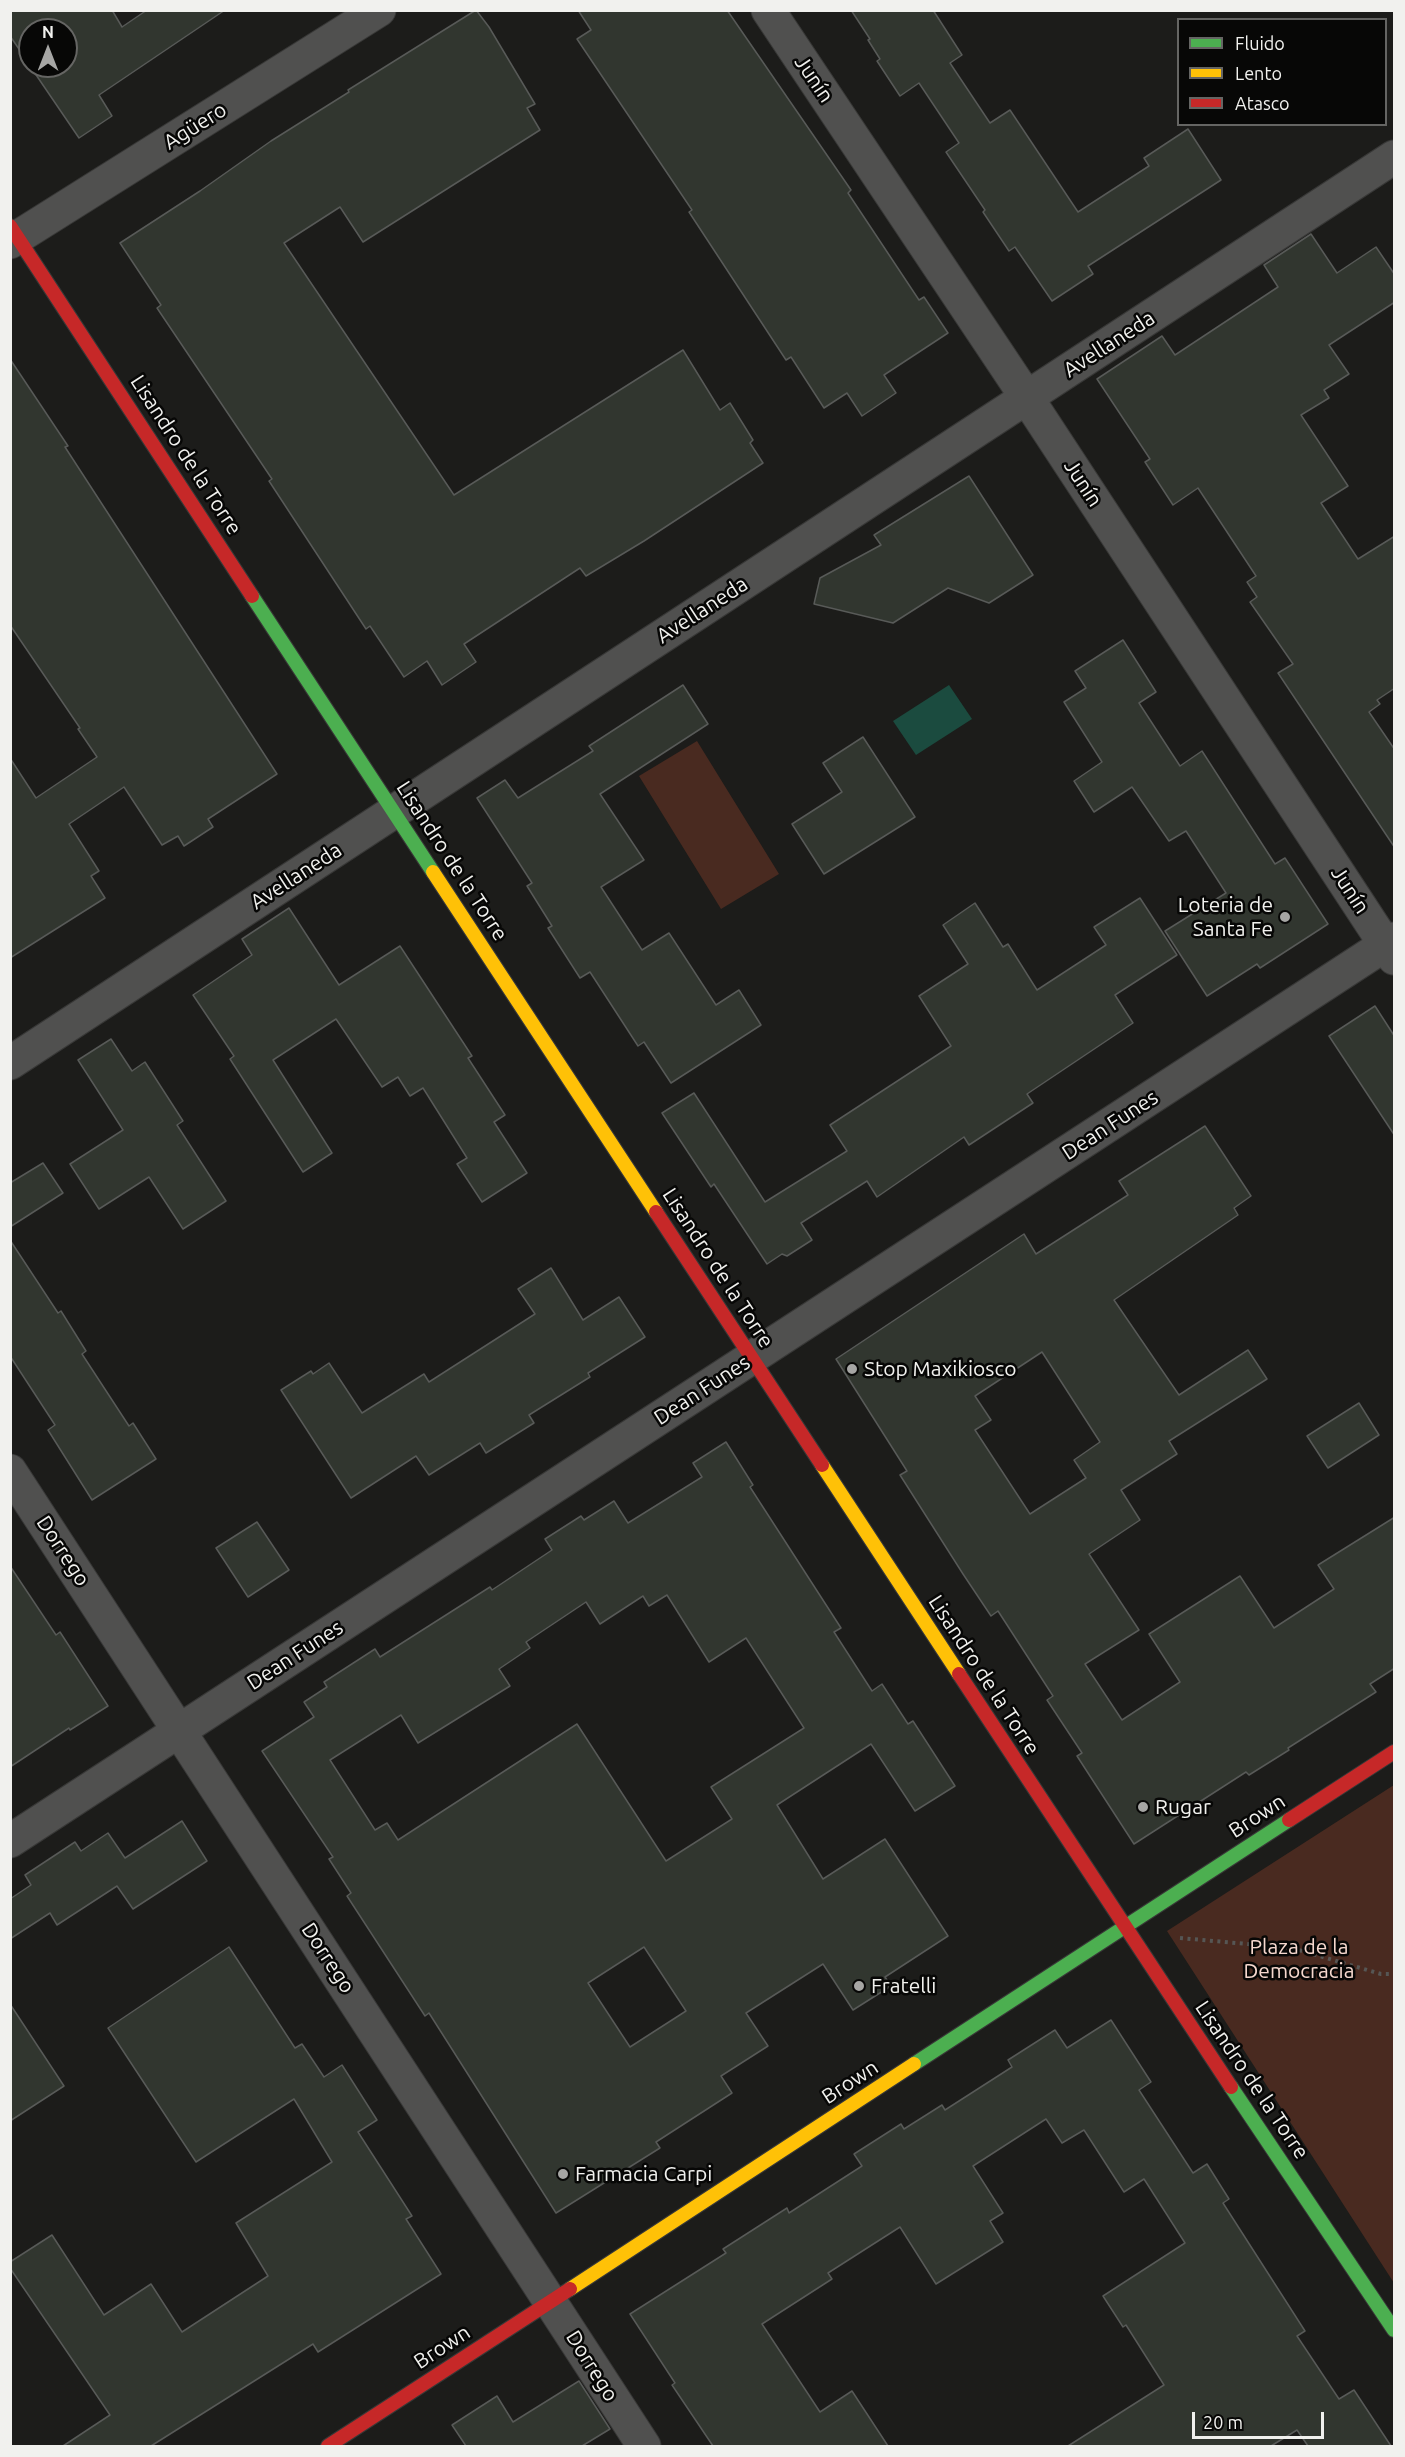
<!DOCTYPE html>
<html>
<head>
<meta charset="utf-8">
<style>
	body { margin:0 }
	#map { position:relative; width:1405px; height:2457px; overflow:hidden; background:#1c1c1a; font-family:Ubuntu,sans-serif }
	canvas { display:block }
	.frame { position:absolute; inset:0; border:12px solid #f1f1ee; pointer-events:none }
	.legend { position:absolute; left:1177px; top:18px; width:210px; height:108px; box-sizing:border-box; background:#070706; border:2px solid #656563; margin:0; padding:8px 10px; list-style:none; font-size:18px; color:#f1f1ee }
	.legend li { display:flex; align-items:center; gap:12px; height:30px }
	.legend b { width:30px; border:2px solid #656563 }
	.north { position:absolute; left:18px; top:18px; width:60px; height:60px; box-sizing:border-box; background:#070706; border:2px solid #656563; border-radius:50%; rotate:0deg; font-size:16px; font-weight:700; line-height:24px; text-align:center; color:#f1f1ee }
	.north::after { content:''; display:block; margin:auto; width:21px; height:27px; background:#a6a6a4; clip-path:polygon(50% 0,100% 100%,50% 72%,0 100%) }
	.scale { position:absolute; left:1192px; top:2412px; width:132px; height:27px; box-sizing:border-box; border:3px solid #f1f1ee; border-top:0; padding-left:8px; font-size:18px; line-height:21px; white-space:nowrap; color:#f1f1ee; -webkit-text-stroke:4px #070706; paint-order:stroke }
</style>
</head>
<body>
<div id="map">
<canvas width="1405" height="2457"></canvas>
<div class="frame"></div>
<ul class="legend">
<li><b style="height:8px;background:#4caf50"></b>Fluido</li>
<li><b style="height:8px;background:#ffc107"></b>Lento</li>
<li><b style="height:8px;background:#c62828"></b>Atasco</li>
</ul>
<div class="north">N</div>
<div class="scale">20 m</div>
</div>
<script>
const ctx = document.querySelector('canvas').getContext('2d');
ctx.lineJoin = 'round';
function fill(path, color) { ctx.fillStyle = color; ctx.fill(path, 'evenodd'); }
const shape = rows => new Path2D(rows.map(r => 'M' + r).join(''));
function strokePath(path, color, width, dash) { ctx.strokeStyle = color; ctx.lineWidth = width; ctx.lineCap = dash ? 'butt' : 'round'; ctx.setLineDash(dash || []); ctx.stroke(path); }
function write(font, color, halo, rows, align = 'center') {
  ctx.font = font + ' Ubuntu,sans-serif'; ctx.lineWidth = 5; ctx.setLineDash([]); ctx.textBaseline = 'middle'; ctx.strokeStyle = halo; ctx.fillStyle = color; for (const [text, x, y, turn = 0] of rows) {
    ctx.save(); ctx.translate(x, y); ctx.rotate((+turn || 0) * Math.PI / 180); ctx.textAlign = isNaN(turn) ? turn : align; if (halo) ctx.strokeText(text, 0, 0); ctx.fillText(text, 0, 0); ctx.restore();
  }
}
const green = shape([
	[697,741,779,874,721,909,639,776],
	[1394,1785,1394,2283,1167,1931]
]);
const water = shape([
	[949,685,972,719,916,755,893,721]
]);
const building = shape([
	[10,10,112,10,122,27,147,10,225,10,99,95,112,116,79,138,30,66,66,66,66,30,30,30,30,65,10,36,10,10],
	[476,10,489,27,535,104,527,108,540,130,363,242,340,207,284,243,454,495,683,350,720,410,730,403,753,440,750,443,763,463,644,541,586,576,580,568,464,644,476,662,442,685,427,661,404,677,370,626,366,629,269,481,272,479,157,308,161,305,120,243,200,191,271,141,349,92,348,90,476,10],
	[578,10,727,10,851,190,848,193,919,300,924,297,948,333,884,375,896,393,862,416,847,393,824,408,791,357,786,360,689,212,692,210,577,39,591,30,578,10],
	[851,10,933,10,962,55,950,63,990,123,1010,110,1078,212,1149,166,1144,158,1188,129,1221,180,1088,266,1093,274,1052,301,1015,247,1009,251,983,212,985,210,946,152,959,143,919,83,900,96,877,61,880,59,868,40,870,39,851,10],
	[1311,234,1337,273,1376,247,1395,275,1395,302,1329,345,1349,374,1324,390,1329,398,1301,415,1348,486,1321,503,1358,559,1395,536,1395,688,1377,700,1380,704,1369,712,1395,750,1395,848,1278,673,1293,664,1250,602,1257,597,1247,582,1256,576,1198,488,1173,505,1145,462,1150,459,1097,379,1162,336,1175,355,1278,287,1264,265,1311,234],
	[10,359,68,446,65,447,277,774,208,819,213,827,184,846,178,836,162,845,124,787,69,824,99,871,91,876,105,898,10,958,10,758,36,798,97,757,78,729,80,728,10,625,10,359],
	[969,476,1033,575,989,603,948,588,893,623,814,604,820,578,881,545,874,535,969,476],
	[1123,640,1156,692,1139,703,1180,766,1202,751,1275,864,1285,858,1328,924,1260,968,1257,964,1207,996,1165,931,1226,893,1186,831,1169,841,1132,787,1094,812,1074,781,1102,762,1064,702,1086,688,1075,671,1123,640],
	[683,685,708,724,600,794,644,860,601,887,642,950,669,933,716,1005,739,990,761,1025,671,1083,644,1042,638,1046,590,972,580,978,548,928,552,926,527,886,532,883,477,798,505,780,518,798,593,751,589,746,683,685],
	[863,737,915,817,824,874,792,824,842,792,823,763,863,737],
	[1140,898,1177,955,1115,995,1133,1023,1027,1094,1033,1103,969,1145,964,1137,877,1197,867,1181,801,1223,812,1240,787,1256,782,1254,767,1264,714,1184,711,1187,662,1113,694,1093,765,1202,847,1151,830,1125,951,1046,919,996,968,964,943,925,975,903,1003,947,1008,944,1037,990,1106,945,1094,927,1140,898],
	[289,908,339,985,400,946,472,1056,468,1058,505,1115,494,1122,527,1173,482,1202,457,1164,467,1158,423,1088,410,1096,398,1077,382,1087,336,1019,273,1060,332,1153,303,1172,230,1059,234,1056,193,995,252,955,242,939,289,908],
	[1375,1006,1395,1037,1395,1136,1329,1036,1375,1006],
	[111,1039,132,1071,145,1062,183,1121,177,1125,226,1201,183,1229,149,1177,99,1209,70,1164,123,1130,78,1060,111,1039],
	[1205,1126,1251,1196,1234,1208,1238,1215,1114,1300,1179,1395,1248,1350,1267,1379,1169,1441,1177,1454,1121,1490,1140,1520,1089,1554,1139,1630,1085,1664,1122,1720,1180,1682,1149,1634,1240,1576,1274,1628,1334,1589,1318,1565,1395,1517,1395,1668,1370,1684,1376,1692,1288,1748,1289,1750,1249,1775,1246,1772,1134,1844,1077,1756,1082,1753,1047,1700,1053,1696,998,1611,991,1616,963,1574,900,1475,907,1471,836,1359,1024,1234,1036,1254,1128,1195,1119,1181,1205,1126],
	[1042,1352,1100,1442,1074,1460,1086,1478,1030,1514,975,1430,991,1420,975,1396,1042,1352],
	[43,1163,63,1193,10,1227,10,1183,43,1163],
	[10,1240,58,1313,61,1311,86,1351,82,1354,129,1426,133,1423,156,1459,92,1500,48,1430,55,1425,10,1356,10,1240],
	[551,1268,583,1320,619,1297,645,1337,588,1373,590,1377,529,1415,534,1423,486,1453,480,1443,429,1475,416,1456,351,1498,281,1390,311,1371,313,1374,329,1363,362,1413,424,1374,429,1382,535,1314,518,1289,551,1268],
	[1359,1403,1379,1435,1328,1468,1307,1436,1359,1403],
	[726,1442,753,1485,750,1487,841,1628,834,1632,872,1691,882,1684,908,1724,913,1721,955,1786,915,1811,871,1744,777,1805,823,1879,885,1839,948,1936,885,1977,891,1986,853,2010,823,1964,746,2013,768,2046,721,2076,732,2093,656,2142,660,2148,556,2213,429,2013,425,2016,347,1896,351,1893,329,1859,333,1857,262,1751,314,1717,304,1702,327,1687,324,1682,375,1649,380,1657,490,1587,492,1590,552,1550,545,1539,581,1516,584,1520,614,1501,628,1523,702,1477,693,1463,726,1442],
	[667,1595,709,1662,746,1638,804,1728,711,1787,732,1819,666,1861,577,1724,398,1840,387,1823,375,1830,330,1760,401,1715,418,1743,510,1686,499,1669,530,1648,526,1642,586,1602,600,1624,643,1596,649,1606,667,1595],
	[644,1947,686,2011,630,2047,588,1983,644,1947],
	[257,1522,289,1570,248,1597,216,1548,257,1522],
	[10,1566,56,1635,60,1632,108,1706,70,1730,69,1728,10,1767,10,1566],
	[182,1821,207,1861,133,1909,117,1886,57,1925,50,1913,10,1939,10,1899,31,1885,25,1875,75,1842,81,1851,108,1833,125,1858,182,1821],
	[229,1947,295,2048,302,2044,324,2077,342,2065,377,2120,358,2132,412,2216,406,2219,441,2274,318,2352,313,2344,151,2446,63,2446,110,2415,10,2268,10,2262,52,2235,104,2315,151,2284,182,2332,268,2276,236,2223,332,2162,294,2099,196,2162,108,2028,229,1947],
	[10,2004,64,2086,10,2121,10,2004],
	[1111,2020,1151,2082,1139,2090,1193,2173,1207,2164,1229,2199,1223,2203,1305,2331,1297,2336,1339,2399,1354,2390,1391,2446,1308,2446,1297,2430,1271,2446,1068,2446,1164,2385,1126,2325,1123,2327,1103,2296,1185,2243,1144,2179,1124,2192,1084,2130,1062,2143,1046,2119,973,2166,1003,2213,990,2221,1003,2242,936,2284,900,2227,828,2273,832,2279,762,2324,820,2412,852,2391,888,2446,713,2446,672,2385,675,2383,630,2314,726,2253,723,2249,787,2208,789,2213,862,2166,854,2154,901,2124,904,2129,942,2105,945,2110,1012,2067,1008,2060,1055,2030,1067,2048,1111,2020],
	[579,2381,610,2429,582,2446,466,2446,452,2425,497,2396,513,2422,579,2381]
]);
const path = shape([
	[1180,1938,1292,1948,1381,1974,1394,1974]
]);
const street = shape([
	[768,10,1027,398,1394,958],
	[10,242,379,10],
	[10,1063,1394,157],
	[10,1471,644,2446],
	[10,1841,1394,939]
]);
const fast = shape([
	[252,596,433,872],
	[914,2064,1289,1820],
	[1231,2087,1394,2330]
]);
const slow = shape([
	[433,872,656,1212],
	[822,1465,959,1674],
	[570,2289,914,2064]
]);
const jam = shape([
	[10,226,252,596],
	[656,1212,822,1465],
	[959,1674,1231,2087],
	[1289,1820,1394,1752],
	[328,2446,570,2289]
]);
const markers = [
	[1285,917,6,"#a6a6a4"],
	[852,1369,6,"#a6a6a4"],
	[1143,1807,6,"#a6a6a4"],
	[859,1986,6,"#a6a6a4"],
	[563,2174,6,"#a6a6a4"]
];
const streetNames = [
	["Junín",814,79,56],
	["Agüero",195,126,-32],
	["Avellaneda",1109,344,-33],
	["Lisandro de la Torre",186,455,57],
	["Junín",1083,483,57],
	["Avellaneda",702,610,-33],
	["Lisandro de la Torre",452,861,57],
	["Avellaneda",296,876,-33],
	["Junín",1350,890,57],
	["Dean Funes",1110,1125,-33],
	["Lisandro de la Torre",718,1268,57],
	["Dean Funes",702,1390,-33],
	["Dorrego",63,1551,57],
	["Dean Funes",295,1655,-33],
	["Lisandro de la Torre",984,1675,57],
	["Brown",1257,1816,-33],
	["Dorrego",328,1958,57],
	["Lisandro de la Torre",1252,2080,56],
	["Brown",850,2082,-33],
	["Brown",442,2347,-33],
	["Dorrego",592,2366,58]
];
const poiNames = [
	["Loteria de",1273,905,"right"],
	["Santa Fe",1273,929,"right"],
	["Stop Maxikiosco",864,1369],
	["Rugar",1155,1807],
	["Fratelli",871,1986],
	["Farmacia Carpi",575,2174]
];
const parkNames = [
	["Plaza de la",1299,1947],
	["Democracia",1299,1971]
];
fill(green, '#492a20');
fill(water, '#1b4b3f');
fill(building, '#31362f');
strokePath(building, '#585a58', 1.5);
strokePath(street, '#383837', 35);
strokePath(fast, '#383837', 16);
strokePath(slow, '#383837', 16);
strokePath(jam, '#383837', 16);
strokePath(path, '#565654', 4, [3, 4.5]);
strokePath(street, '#50504f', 33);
strokePath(fast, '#4caf50', 14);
strokePath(slow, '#ffc107', 14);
strokePath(jam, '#c62828', 14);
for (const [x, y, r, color] of markers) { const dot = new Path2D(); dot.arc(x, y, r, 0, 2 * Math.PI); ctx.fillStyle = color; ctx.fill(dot); strokePath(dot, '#070706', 2); }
write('21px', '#f1f1ee', '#070706', streetNames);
write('21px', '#f1f1ee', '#070706', poiNames, 'left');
write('21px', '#f6d8ce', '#070706', parkNames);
</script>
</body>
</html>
